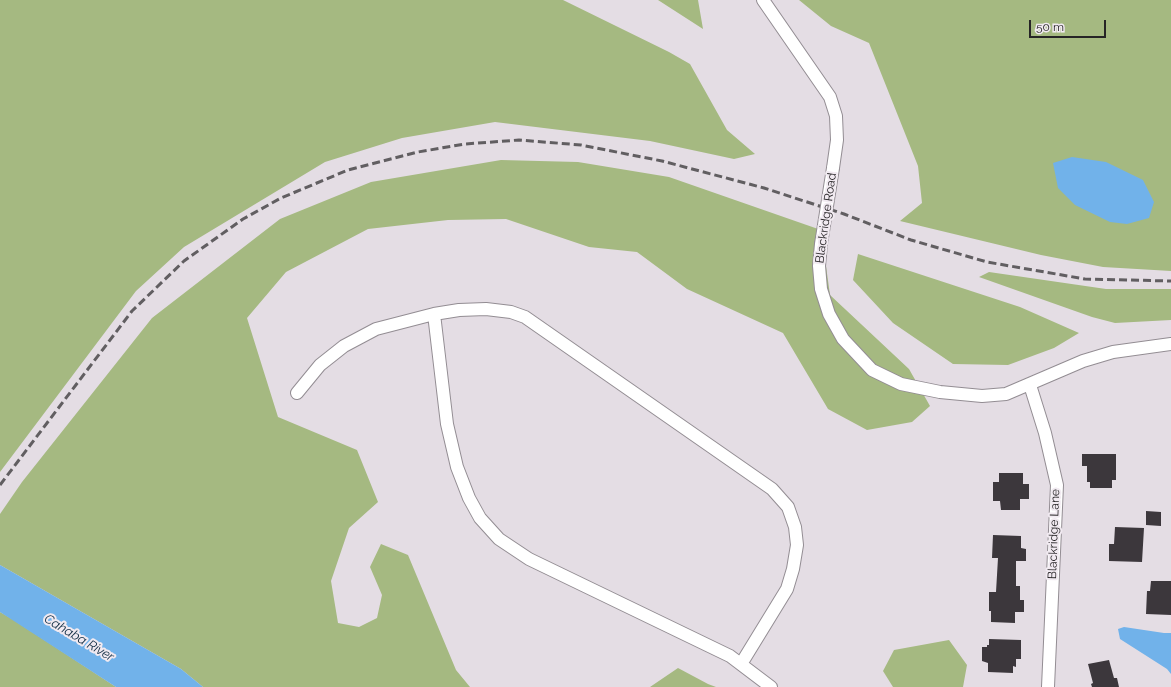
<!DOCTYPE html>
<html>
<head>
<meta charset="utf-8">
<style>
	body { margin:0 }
	#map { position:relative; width:1171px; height:687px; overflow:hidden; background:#e4dde4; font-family:Raleway,sans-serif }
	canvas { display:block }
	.scale { position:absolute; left:1029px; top:20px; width:77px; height:18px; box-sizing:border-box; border:2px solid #262426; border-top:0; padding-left:5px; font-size:12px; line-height:14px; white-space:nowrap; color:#262426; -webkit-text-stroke:3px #f1eaf1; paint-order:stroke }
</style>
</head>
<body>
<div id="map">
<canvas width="1171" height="687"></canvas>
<div class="scale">50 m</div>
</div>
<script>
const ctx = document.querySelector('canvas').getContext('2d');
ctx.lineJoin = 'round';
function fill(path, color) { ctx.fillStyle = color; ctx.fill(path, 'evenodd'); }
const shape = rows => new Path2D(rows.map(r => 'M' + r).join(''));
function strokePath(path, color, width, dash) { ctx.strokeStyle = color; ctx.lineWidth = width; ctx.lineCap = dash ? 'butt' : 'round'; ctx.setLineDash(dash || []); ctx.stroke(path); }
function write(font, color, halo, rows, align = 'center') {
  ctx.font = font + ' Raleway,sans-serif'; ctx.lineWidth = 4; ctx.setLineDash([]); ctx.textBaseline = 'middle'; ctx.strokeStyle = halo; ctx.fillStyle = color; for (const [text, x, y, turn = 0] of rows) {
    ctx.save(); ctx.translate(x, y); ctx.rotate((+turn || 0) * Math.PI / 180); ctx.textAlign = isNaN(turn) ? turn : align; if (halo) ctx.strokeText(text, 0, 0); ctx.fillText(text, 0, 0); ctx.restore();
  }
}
const green = shape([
	[0,0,563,0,669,52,690,64,727,130,755,154,734,159,650,141,495,122,402,138,325,162,184,247,136,291,0,472],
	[658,0,698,0,703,29],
	[799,0,1171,0,1171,271,1103,267,1041,255,900,221,922,203,918,166,869,43,831,26],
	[501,160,578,162,669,177,821,230,830,295,909,369,930,406,912,422,867,430,828,409,783,333,687,289,637,252,589,247,506,219,448,220,368,229,286,272,247,318,278,417,357,450,378,502,349,528,331,581,338,623,359,627,377,618,382,595,370,567,381,544,408,555,456,670,470,687,203,687,181,669,0,565,0,514,22,482,152,318,280,219,371,182],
	[858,254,1020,307,1079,333,1054,348,1008,365,953,364,893,323,853,280],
	[989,272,1106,289,1171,289,1171,320,1115,323,1092,317,979,277],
	[0,612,14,620,116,687,0,687],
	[949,640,967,665,963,687,893,687,883,671,894,650],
	[678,668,708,684,716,687,650,687]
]);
const water = shape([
	[1072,157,1106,162,1143,180,1154,202,1149,218,1127,224,1110,222,1075,205,1058,188,1053,163],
	[0,565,181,669,203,687,116,687,0,612],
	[1124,627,1164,633,1171,633,1171,674,1167,669,1120,639,1118,629]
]);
const building = shape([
	[1082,454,1116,454,1116,480,1112,480,1112,488,1090,488,1090,482,1087,482,1087,466,1082,466],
	[999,473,1023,473,1023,484,1029,484,1029,499,1020,499,1020,510,1001,510,1000,501,993,501,993,482,999,482],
	[1146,511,1161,512,1161,526,1146,525],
	[1115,527,1144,528,1142,562,1109,561,1109,544,1114,544],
	[993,535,1021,536,1021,548,1026,549,1026,561,1016,561,1016,586,1020,586,1020,600,1024,600,1024,612,1015,612,1015,623,991,622,991,611,989,611,989,592,996,592,998,558,992,558],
	[1151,581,1171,581,1171,615,1146,614,1147,591,1150,591],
	[989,639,1021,640,1021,659,1016,659,1016,667,1013,666,1013,673,988,672,988,663,982,661,982,647,987,647,987,645,989,645],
	[1109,660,1114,678,1117,678,1119,687,1092,687,1091,684,1093,683,1088,664]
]);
const street = shape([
	[763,0,830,97,836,116,837,140,833,168],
	[821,244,819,266,821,289,829,314,843,339,872,370,901,384,940,392,982,396,1006,394,1083,361,1113,352,1171,344],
	[434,314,447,424,457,467,469,498,480,518,499,539,529,559,730,656,771,687],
	[1030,385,1045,433,1057,485,1048,687],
	[297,393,320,365,344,346,376,329,434,314,459,310,486,309,511,312,525,317,772,489,788,507,795,527,797,545,793,569,787,589,741,664]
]);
const rail = shape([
	[0,485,132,311,184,261,243,219,281,198,348,170,418,152,465,144,519,140,581,145,662,161,764,188,844,214,911,240,987,262,1085,279,1171,281]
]);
const streetBridge = shape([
	[821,244,833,168]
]);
const streetNames = [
	["Blackridge Road",826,218,-82],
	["Blackridge Lane",1054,534,-88]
];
const waterNames = [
	["Cahaba River",79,638,31]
];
fill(green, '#a5b981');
fill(water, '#71b2ea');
fill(building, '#3c373c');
strokePath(street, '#938d93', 14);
strokePath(street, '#fff', 12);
strokePath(rail, '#615e61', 3, [8, 4]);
strokePath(streetBridge, '#938d93', 14, []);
strokePath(streetBridge, '#fff', 12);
write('12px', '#262426', '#f1eaf1', streetNames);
write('italic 13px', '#112d44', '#f1eaf1', waterNames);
</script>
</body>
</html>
